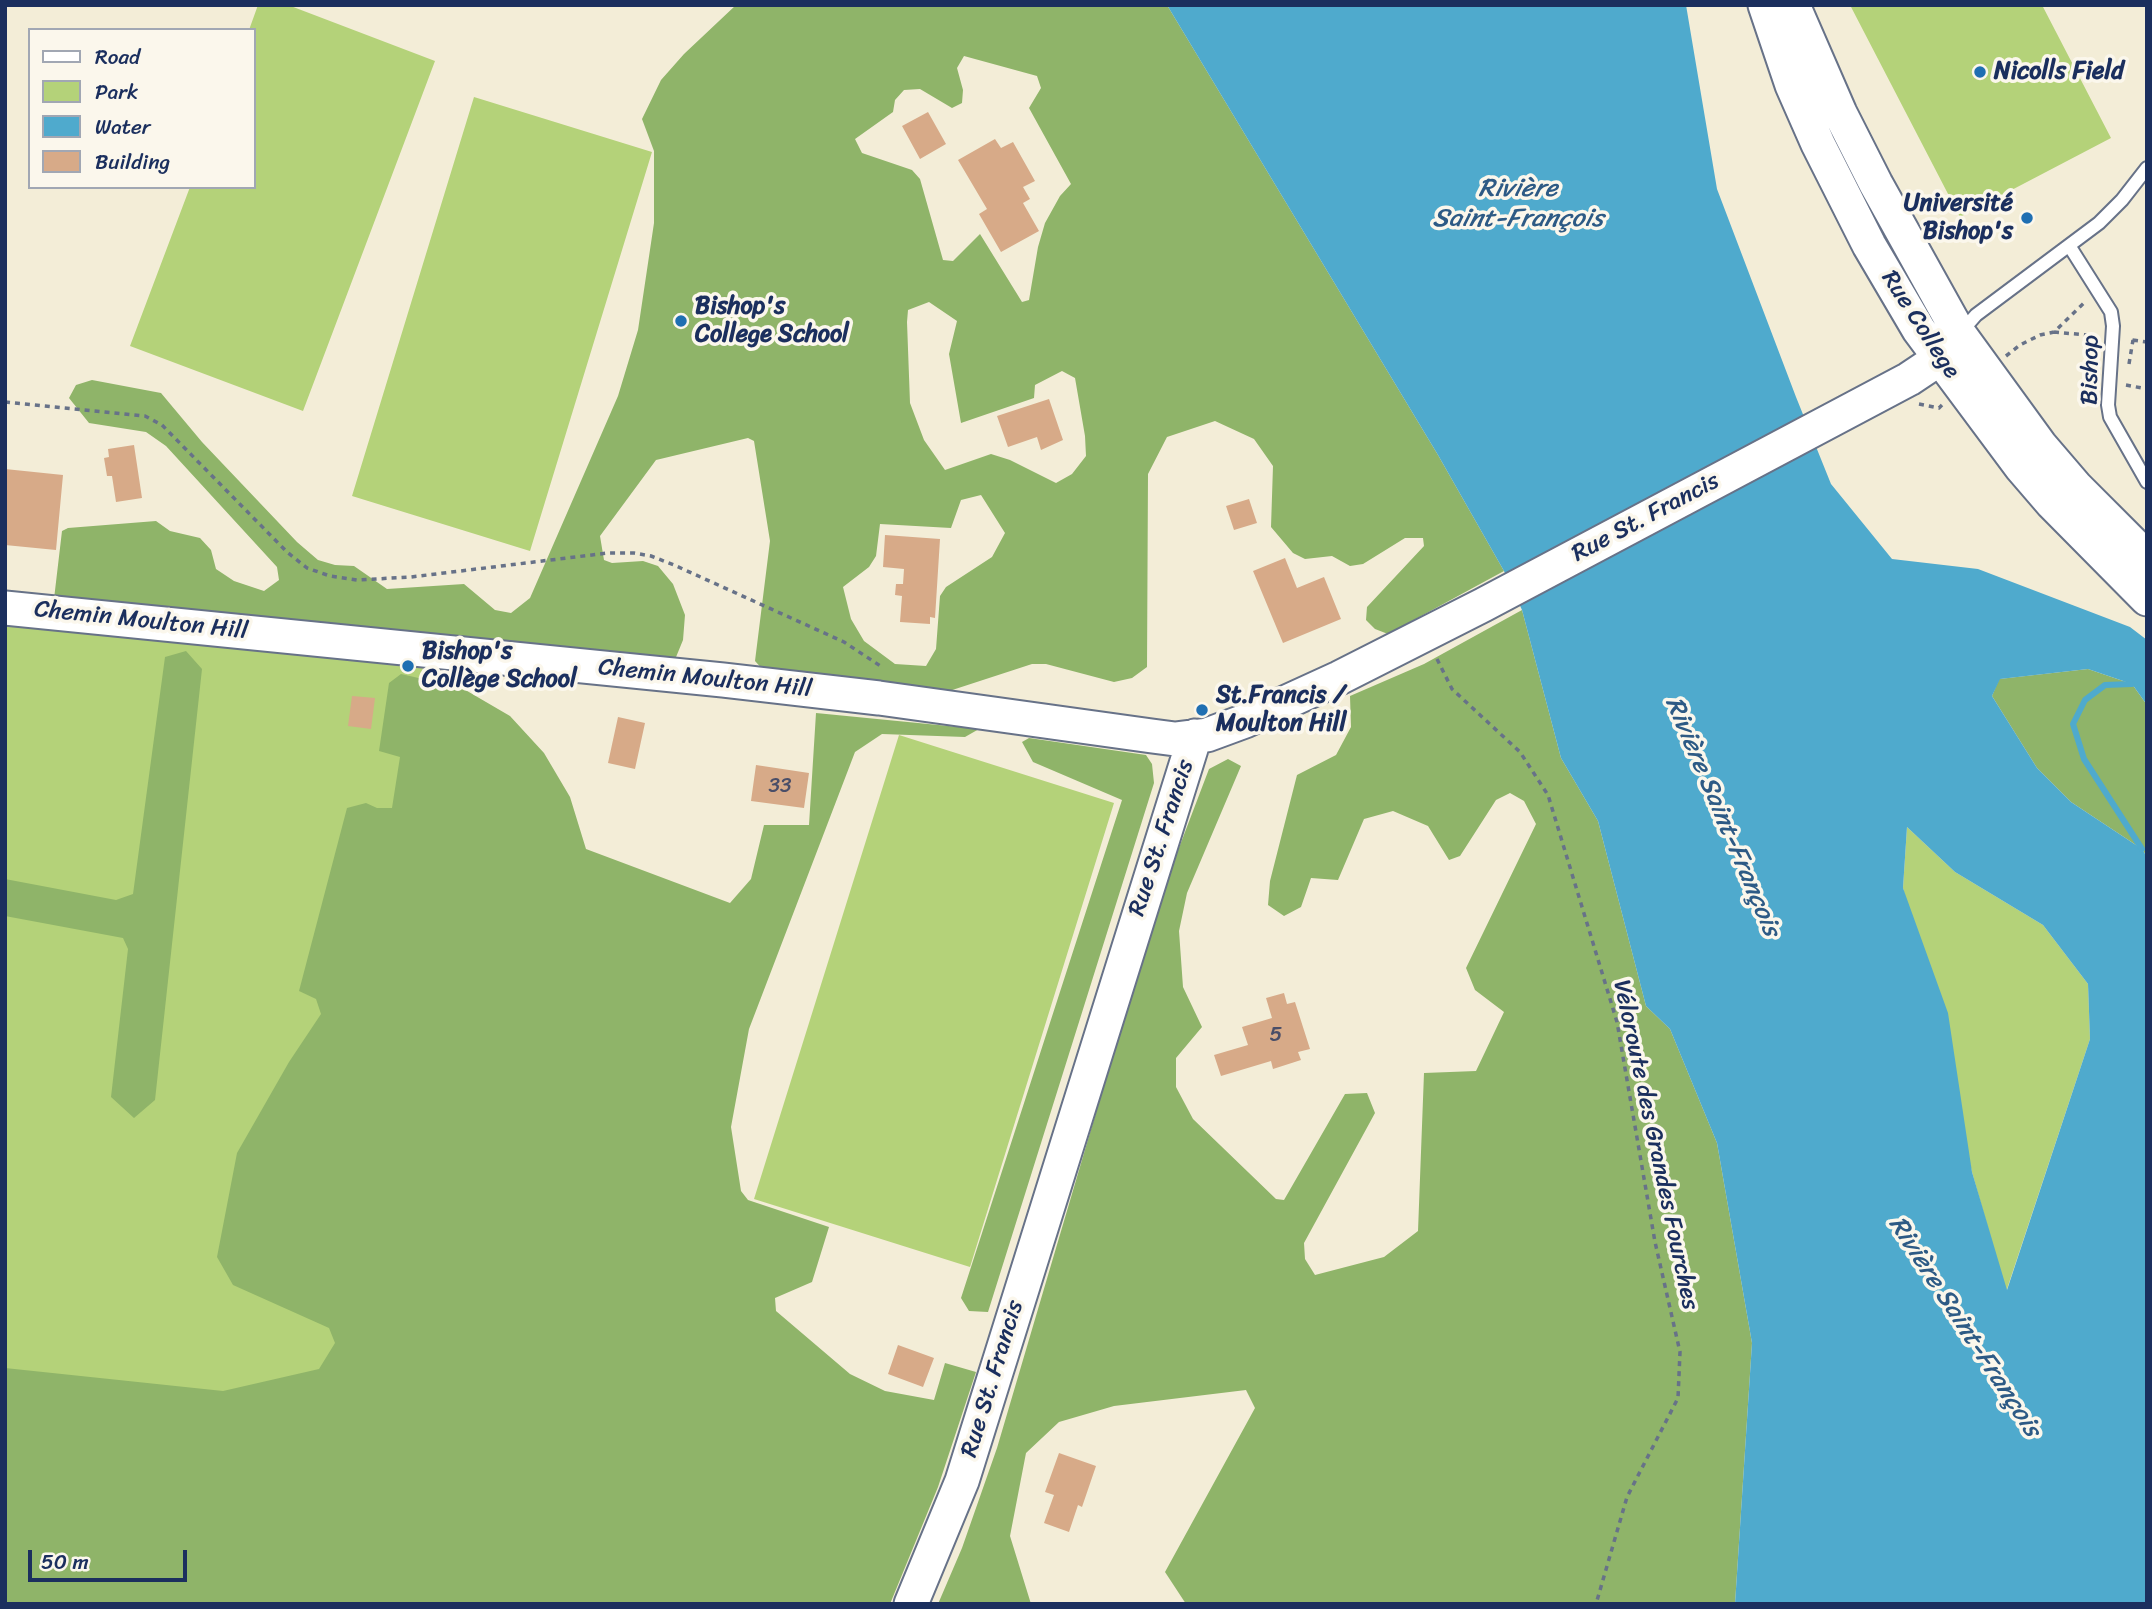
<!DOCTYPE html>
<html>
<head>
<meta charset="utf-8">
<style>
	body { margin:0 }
	#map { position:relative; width:2152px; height:1609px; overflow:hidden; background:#f3edd7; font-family:Sriracha,sans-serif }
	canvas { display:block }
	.frame { position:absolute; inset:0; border:7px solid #1b2f5e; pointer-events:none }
	.legend { position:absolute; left:28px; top:28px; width:228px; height:161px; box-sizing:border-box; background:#fbf7ec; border:2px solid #a1a7b3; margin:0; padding:9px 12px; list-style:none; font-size:21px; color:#1b2f5e }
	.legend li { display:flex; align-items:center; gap:14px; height:35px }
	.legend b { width:35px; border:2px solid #a1a7b3 }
	.scale { position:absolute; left:28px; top:1550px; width:159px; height:32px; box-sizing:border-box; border:4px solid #1b2f5e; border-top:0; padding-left:9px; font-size:21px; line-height:24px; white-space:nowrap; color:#1b2f5e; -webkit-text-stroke:5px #fbf7ec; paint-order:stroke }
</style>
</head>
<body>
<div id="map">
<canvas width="2152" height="1609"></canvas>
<div class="frame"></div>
<ul class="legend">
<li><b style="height:9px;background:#fff"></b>Road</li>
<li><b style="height:19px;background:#b4d279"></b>Park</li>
<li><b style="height:19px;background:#4faacd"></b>Water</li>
<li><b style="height:19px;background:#d7aa88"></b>Building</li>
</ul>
<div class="scale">50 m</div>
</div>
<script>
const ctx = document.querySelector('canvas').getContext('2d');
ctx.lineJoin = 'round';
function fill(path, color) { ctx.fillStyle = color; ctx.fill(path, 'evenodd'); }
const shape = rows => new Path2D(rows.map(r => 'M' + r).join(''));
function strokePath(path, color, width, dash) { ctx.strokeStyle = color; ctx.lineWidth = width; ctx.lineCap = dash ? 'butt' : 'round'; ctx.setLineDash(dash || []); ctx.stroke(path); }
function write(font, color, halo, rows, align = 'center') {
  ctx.font = font + ' Sriracha,sans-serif'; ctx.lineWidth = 7; ctx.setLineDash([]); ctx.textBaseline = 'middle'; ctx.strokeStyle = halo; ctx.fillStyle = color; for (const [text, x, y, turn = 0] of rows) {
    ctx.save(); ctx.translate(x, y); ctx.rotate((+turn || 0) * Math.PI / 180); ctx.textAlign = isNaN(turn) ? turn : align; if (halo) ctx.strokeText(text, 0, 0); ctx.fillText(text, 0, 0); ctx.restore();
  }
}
const green = shape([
	[258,5,288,5,435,61,303,411,130,346,190,187,254,187,254,30,249,30],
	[1850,5,2042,5,2111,138,1960,217],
	[474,97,652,152,530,551,352,496],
	[5,622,423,666,349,1405,5,1369],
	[899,735,1114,803,970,1267,754,1199],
	[1907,827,1955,872,2043,925,2088,984,2090,1039,2006,1292,1972,1172,1903,888]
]);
const forest = shape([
	[736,5,1167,5,1438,455,1504,571,1388,634,1375,629,1366,620,1367,607,1424,546,1423,538,1405,538,1363,564,1350,566,1332,556,1305,559,1293,553,1271,527,1273,466,1254,439,1215,421,1167,437,1148,474,1147,667,1132,678,1114,682,1046,664,1032,664,940,694,766,673,755,661,770,541,754,441,748,438,656,460,600,536,604,560,612,563,643,561,658,566,673,584,685,615,683,640,674,662,54,599,62,531,68,528,156,521,170,531,200,538,211,550,216,569,234,581,264,591,279,580,277,567,166,446,146,432,89,423,69,398,76,385,92,380,161,393,202,442,297,542,318,560,335,565,354,566,387,589,464,584,495,610,511,613,530,598,618,396,638,330,654,223,654,151,642,119,661,80,684,54],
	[964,56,1037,76,1041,88,1029,108,1071,184,1060,196,1045,223,1038,247,1029,300,1022,302,980,234,953,261,943,260,920,179,912,170,862,153,855,139,893,112,895,100,904,90,920,89,952,108,962,103,963,90,957,68],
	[929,302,957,321,949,354,961,423,1034,398,1035,385,1062,371,1075,378,1085,436,1086,456,1072,474,1056,483,1010,460,991,454,945,470,924,440,910,403,907,322,908,310],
	[981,495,1005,533,992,557,946,587,940,596,936,649,926,666,895,664,864,641,851,619,843,587,869,567,876,556,880,524,951,528,961,500],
	[1522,610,1561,758,1598,821,1646,1006,1670,1029,1717,1143,1752,1343,1735,1604,1186,1604,1165,1572,1255,1408,1246,1390,1114,1406,1059,1422,1026,1453,1010,1536,1031,1604,938,1604,962,1548,997,1448,1136,977,1177,853,1209,769,1228,759,1241,766,1187,893,1179,931,1183,987,1202,1027,1176,1058,1176,1087,1193,1119,1276,1199,1284,1200,1345,1094,1367,1093,1375,1113,1304,1243,1305,1259,1315,1275,1384,1257,1418,1231,1424,1073,1476,1071,1504,1012,1475,990,1466,968,1536,824,1524,801,1510,793,1496,800,1460,856,1449,860,1428,826,1393,811,1364,819,1338,880,1311,878,1301,907,1284,916,1268,905,1270,881,1297,775,1336,755,1351,727,1350,696,1424,664],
	[186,651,202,669,155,1100,134,1118,111,1097,128,949,123,938,5,916,5,879,116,900,133,894,165,657],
	[2088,669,2132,684,2147,705,2147,857,2142,849,2071,802,2037,768,1992,696,1999,679],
	[401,674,462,688,510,716,544,753,570,797,586,849,730,903,751,879,764,825,809,825,816,713,979,729,965,737,882,734,855,752,749,1029,731,1127,741,1191,748,1200,829,1227,812,1282,775,1298,776,1311,850,1374,885,1391,934,1400,945,1363,976,1372,938,1487,890,1604,5,1604,5,1368,223,1391,319,1369,335,1343,329,1328,233,1285,217,1257,237,1153,289,1062,321,1014,316,999,299,991,347,808,366,803,377,808,392,808,400,757,379,751,389,683],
	[1029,738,1146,755,1152,764,1154,783,988,1312,969,1311,961,1298,1122,800,1033,762,1022,742]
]);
const water = shape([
	[1167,5,1686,5,1717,189,1796,397,1831,484,1892,559,1978,569,2130,627,2147,640,2147,705,2132,684,2088,669,2000,679,1992,696,2037,768,2071,802,2142,849,2147,857,2147,1604,1735,1604,1752,1343,1717,1143,1670,1029,1646,1006,1598,821,1561,758,1522,610,1504,571,1438,455],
	[1907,827,1955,872,2043,925,2088,984,2090,1039,2007,1290,1972,1172,1948,1013,1903,888]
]);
const stream = shape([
	[2132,684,2105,685,2085,700,2073,724,2084,759,2142,849]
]);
const building = shape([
	[928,112,946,144,920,159,902,126],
	[995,139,1001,148,1013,142,1035,181,1023,187,1030,199,1023,203,1039,231,1001,252,979,214,987,209,958,160],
	[1049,399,1063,440,1041,450,1037,437,1008,447,997,416],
	[134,445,142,498,116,502,112,476,107,476,104,458,109,457,108,449],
	[5,469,63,475,56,550,5,545],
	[1249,499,1257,523,1234,530,1226,506],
	[885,535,940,539,935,618,930,617,930,624,900,622,902,596,895,595,896,584,903,584,904,569,883,567],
	[1285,558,1297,588,1324,577,1341,619,1283,643,1253,571],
	[352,696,375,698,371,729,348,726],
	[618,717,645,723,635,769,608,763],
	[756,765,809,773,804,808,751,801],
	[1284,993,1287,1004,1295,1002,1310,1049,1298,1052,1301,1060,1273,1069,1271,1061,1221,1076,1214,1055,1248,1045,1242,1027,1272,1018,1266,998],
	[898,1345,934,1358,923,1387,888,1374],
	[1059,1453,1096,1466,1082,1507,1078,1505,1069,1532,1044,1523,1054,1495,1045,1492]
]);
const path = shape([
	[2054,332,2097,336],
	[2133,340,2147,342],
	[2006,356,2020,345,2040,335,2054,332,2085,302],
	[2129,364,2133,340,2129,339],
	[2126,385,2147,389],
	[5,402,145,416,162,425,287,552,307,568,330,576,357,580,411,577,608,553,634,553,651,556,674,565,844,642,882,667],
	[1919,404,1939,408,1942,405],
	[1437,659,1452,689,1520,752,1548,795,1617,1022,1655,1242,1680,1352,1678,1398,1627,1497,1596,1604]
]);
const lane = shape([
	[2070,247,2111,312,2113,326,2108,405,2110,417,2147,482],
	[1962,331,1976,315,2099,223,2122,200,2147,168]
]);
const secondary = shape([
	[1765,5,1792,85,1818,144,1869,245,1919,330,2021,467,2052,503,2147,599],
	[1793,5,1840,113,1876,184,1960,335,2040,445,2076,487,2147,558],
	[5,608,723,680,879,698,1152,736,1175,739,1207,735,1245,721,1339,678,1483,605,1909,379,1939,359,1960,335],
	[911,1604,962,1481,1195,736]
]);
const markers = [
	[1980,72,7,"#1f6fb2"],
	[2027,218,7,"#1f6fb2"],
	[681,321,7,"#1f6fb2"],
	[408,666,7,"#1f6fb2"],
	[1202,710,7,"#1f6fb2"]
];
const numberNames = [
	["33",780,787],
	["5",1276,1036]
];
const poiNames = [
	["Nicolls Field",1994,72],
	["Université",2013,204,"right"],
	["Bishop's",2013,232,"right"],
	["Bishop's",695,307],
	["College School",695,335],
	["Bishop's",422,652],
	["Collège School",422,680],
	["St.Francis /",1216,696],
	["Moulton Hill",1216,724]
];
const streetNames = [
	["Rue College",1920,325,57],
	["Bishop",2091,370,-89],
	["Rue St. Francis",1646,518,-28],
	["Chemin Moulton Hill",141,621,6],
	["Chemin Moulton Hill",705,679,6],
	["Rue St. Francis",1162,838,-72],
	["Véloroute des Grandes Fourches",1655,1145,78],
	["Rue St. Francis",993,1379,-73]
];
const waterNames = [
	["Rivière",1518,189],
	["Saint-François",1518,219],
	["Rivière Saint-François",1722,817,67],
	["Rivière Saint-François",1964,1327,57]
];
fill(green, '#b4d279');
fill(forest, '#8fb469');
fill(water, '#4faacd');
strokePath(stream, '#4faacd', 6);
fill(building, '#d7aa88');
strokePath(lane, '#677288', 16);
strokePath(secondary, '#677288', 37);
strokePath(path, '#677288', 3.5, [5, 5]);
strokePath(lane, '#fff', 12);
strokePath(secondary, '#fff', 33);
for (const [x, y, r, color] of markers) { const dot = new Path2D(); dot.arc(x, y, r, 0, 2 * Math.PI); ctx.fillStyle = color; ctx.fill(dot); strokePath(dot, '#fbf7ec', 2.5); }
write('21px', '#4a4e68', null, numberNames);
write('bold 24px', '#1b2f5e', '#fbf7ec', poiNames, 'left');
write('24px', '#1b2f5e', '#fbf7ec', streetNames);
write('italic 26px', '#2d5a85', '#fbf7ec', waterNames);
</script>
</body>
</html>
